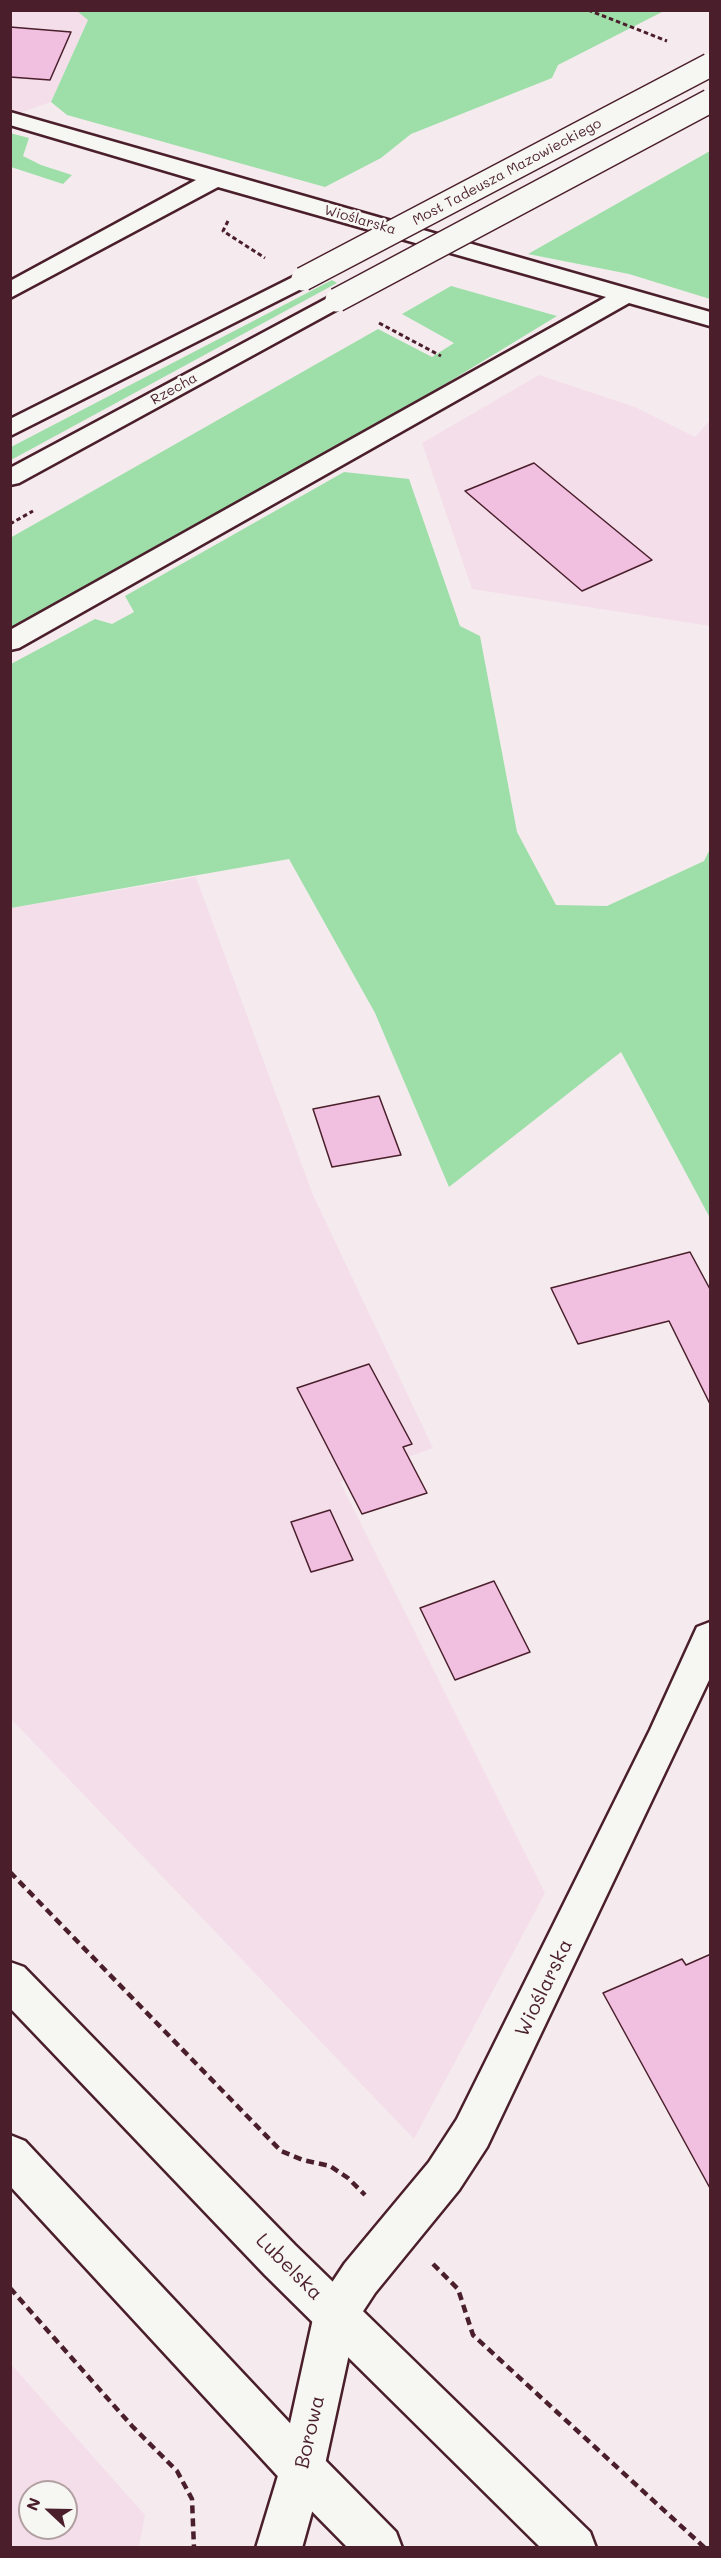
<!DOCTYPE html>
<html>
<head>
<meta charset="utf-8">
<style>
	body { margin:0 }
	#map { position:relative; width:721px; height:2558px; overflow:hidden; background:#f5ebee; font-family:Mali,sans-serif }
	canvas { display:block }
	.frame { position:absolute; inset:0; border:12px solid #4a1f2b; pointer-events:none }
	.north { position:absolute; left:18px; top:2480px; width:60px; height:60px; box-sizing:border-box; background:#f6f6f2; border:2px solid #b1a0a2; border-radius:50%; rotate:292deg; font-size:16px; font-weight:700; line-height:24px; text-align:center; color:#4a1f2b }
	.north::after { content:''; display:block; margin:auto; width:21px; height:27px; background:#4a1f2b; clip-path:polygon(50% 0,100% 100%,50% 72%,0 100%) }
</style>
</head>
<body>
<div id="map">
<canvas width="721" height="2558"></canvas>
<div class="frame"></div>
<div class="north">N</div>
</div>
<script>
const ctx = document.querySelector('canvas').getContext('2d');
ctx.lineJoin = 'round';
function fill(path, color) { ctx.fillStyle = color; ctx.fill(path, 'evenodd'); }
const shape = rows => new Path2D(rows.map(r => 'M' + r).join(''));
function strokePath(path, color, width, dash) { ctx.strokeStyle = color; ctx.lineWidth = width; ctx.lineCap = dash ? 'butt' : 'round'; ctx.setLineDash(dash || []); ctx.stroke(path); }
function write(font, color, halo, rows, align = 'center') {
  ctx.font = font + ' Mali,sans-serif'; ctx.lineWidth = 5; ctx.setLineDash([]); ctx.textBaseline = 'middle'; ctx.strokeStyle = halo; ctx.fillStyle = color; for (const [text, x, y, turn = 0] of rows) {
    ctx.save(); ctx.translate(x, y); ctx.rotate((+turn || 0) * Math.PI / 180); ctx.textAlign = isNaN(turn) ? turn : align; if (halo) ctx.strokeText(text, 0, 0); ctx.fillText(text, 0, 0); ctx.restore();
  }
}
const built = shape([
	[10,11,77,11,88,20,51,102,11,116],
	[539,375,635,407,695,437,710,420,710,626,472,589,422,443],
	[196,877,313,1195,433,1448,340,1482,545,1893,414,2139,11,1719,11,908],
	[10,2363,145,2515,139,2547,11,2547],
	[30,2492,66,2492,66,2528,30,2528]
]);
const green = shape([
	[77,11,664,11,558,65,552,78,411,134,381,158,325,187,67,115,51,102,88,20],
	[10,133,29,138,23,156,41,165,72,175,63,184,11,167],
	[710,151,710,299,629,274,528,254],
	[332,280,337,283,11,460,11,447],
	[451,286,557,316,429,394,11,630,10,538,378,329,432,357,454,343,402,314],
	[344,472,409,479,460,626,480,636,517,832,556,905,607,906,704,861,710,849,710,1218,621,1052,449,1187,375,1013,289,859,11,908,11,664,95,619,112,624,134,612,125,596]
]);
const building = shape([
	[10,27,71,32,50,80,10,77,10,27],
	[534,463,652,560,582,591,465,491,534,463],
	[379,1096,401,1155,332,1167,313,1109,379,1096],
	[690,1252,711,1291,711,1406,669,1321,578,1344,551,1288,690,1252],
	[369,1364,412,1444,403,1447,427,1493,362,1514,297,1388,369,1364],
	[330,1510,353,1560,311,1572,291,1522,330,1510],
	[494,1581,530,1652,455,1680,420,1608,494,1581],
	[711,1954,711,2190,603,1993,682,1959,686,1965,711,1954]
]);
const pathFar1 = shape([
	[588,10,667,41],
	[228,221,223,231,265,258],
	[379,323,441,356],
	[10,524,33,511]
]);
const path = shape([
	[10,1872,281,2151,303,2160,330,2166,348,2178,365,2195],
	[433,2264,458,2289,473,2335,705,2548],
	[10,2288,132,2426,177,2471,192,2499,194,2548]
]);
const minor = shape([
	[10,112,710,312,710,326,629,303,19,648,10,650,10,630,606,297,218,187,10,298,10,281,196,180,10,125,10,112],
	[710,1622,710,1678,487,2147,459,2190,375,2293,356,2322,324,2469,302,2548,256,2548,280,2469,314,2314,321,2299,345,2263,429,2162,457,2119,650,1730,697,1627,710,1622]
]);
const major = shape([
	[303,272,311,274,315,279,311,284,10,436,10,419,303,272],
	[337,293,345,295,349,300,345,305,19,483,10,485,10,468,337,293],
	[10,1962,24,1967,295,2245,590,2532,596,2548,541,2548,265,2275,10,2008,10,1962],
	[10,2135,25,2141,318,2453,396,2532,402,2548,348,2548,286,2485,10,2186,10,2135]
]);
const majorBridge = shape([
	[303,279,710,65],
	[337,300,710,101]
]);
const farStreetnames = [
	["Most Tadeusza Mazowieckiego",507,172,-28],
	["Wioślarska",360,220,16],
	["Rzecha",174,389,-29]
];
const nearStreetnames = [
	["Wioślarska",544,1988,-64],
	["Lubelska",289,2267,45],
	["Borowa",310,2432,-77]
];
fill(built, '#f4deea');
fill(green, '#9edfa9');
fill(building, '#f1bfdf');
strokePath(building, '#4a1f2b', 1.5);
strokePath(minor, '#4a1f2b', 5);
strokePath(major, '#4a1f2b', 5);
strokePath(pathFar1, '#4a1f2b', 3, [4.5, 3]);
strokePath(path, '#4a1f2b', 4.5, [8, 5]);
fill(minor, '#f6f6f2');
fill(major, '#f6f6f2');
strokePath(majorBridge, '#4a1f2b', 26, []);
strokePath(majorBridge, '#f6f6f2', 23);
write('14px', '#4a1f2b', '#f6f6f2', farStreetnames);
write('20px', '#4a1f2b', '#f6f6f2', nearStreetnames);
</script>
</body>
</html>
